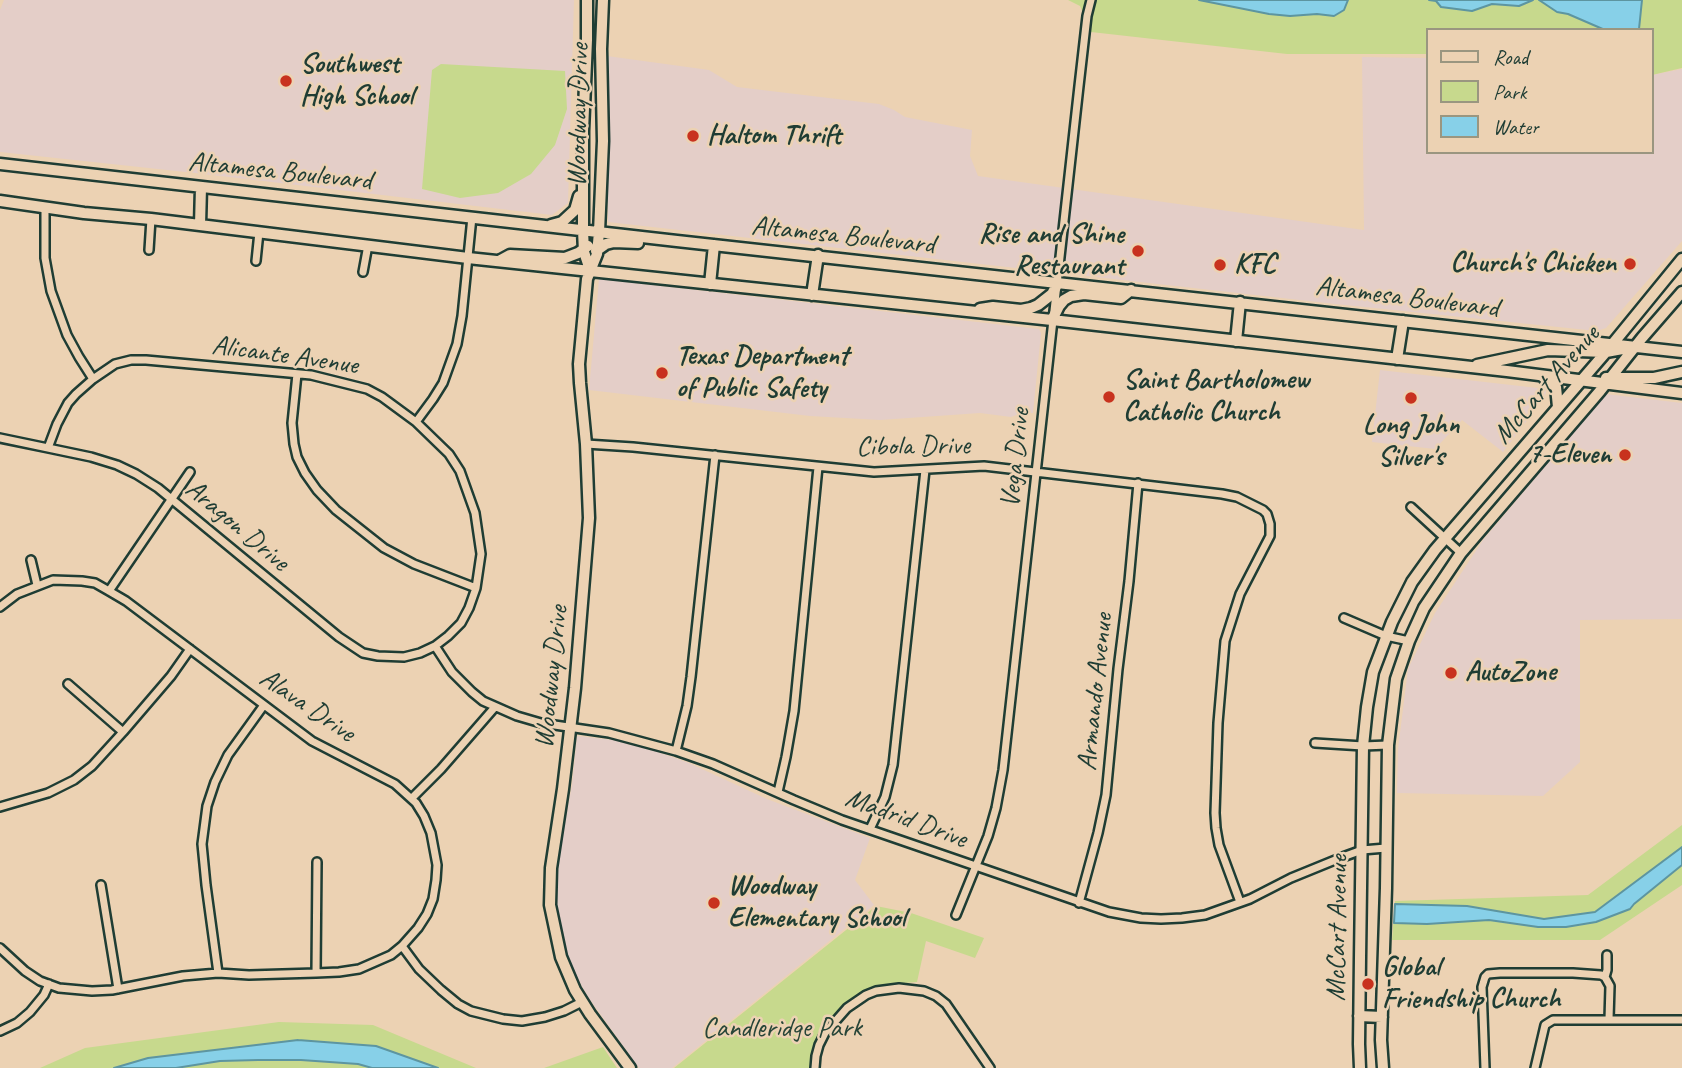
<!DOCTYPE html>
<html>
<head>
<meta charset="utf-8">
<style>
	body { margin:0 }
	#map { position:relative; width:1682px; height:1068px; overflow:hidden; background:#ecd2b3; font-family:Caveat,sans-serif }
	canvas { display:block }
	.legend { position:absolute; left:1426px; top:28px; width:228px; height:126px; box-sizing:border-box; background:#ecd2b3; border:2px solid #9a9680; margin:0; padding:9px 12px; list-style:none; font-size:21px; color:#1f3d34 }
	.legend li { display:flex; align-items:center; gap:14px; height:35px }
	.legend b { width:35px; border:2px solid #9a9680 }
</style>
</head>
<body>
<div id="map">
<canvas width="1682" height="1068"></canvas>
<ul class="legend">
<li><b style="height:9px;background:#ecd2b3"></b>Road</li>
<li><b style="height:19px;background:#c7d98d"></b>Park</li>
<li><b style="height:19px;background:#87d0e8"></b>Water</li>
</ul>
</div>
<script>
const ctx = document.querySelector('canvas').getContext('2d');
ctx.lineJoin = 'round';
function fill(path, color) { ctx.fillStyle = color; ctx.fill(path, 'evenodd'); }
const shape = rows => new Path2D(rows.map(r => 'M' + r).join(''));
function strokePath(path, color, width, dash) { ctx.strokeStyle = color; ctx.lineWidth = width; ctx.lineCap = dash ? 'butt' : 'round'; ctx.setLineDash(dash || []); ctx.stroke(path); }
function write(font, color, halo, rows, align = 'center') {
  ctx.font = font + ' Caveat,sans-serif'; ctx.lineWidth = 5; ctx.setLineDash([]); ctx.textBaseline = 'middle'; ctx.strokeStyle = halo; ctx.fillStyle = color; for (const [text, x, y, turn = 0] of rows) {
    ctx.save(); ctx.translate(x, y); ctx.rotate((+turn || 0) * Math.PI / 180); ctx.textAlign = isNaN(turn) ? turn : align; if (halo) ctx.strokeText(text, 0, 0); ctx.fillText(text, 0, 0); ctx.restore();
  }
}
const built = shape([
	[4,0,574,0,568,203,552,215,195,173,0,152,0,10],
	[607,56,709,70,737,87,879,104,894,110,905,117,972,130,970,156,978,176,1364,230,1362,57,1428,58,1428,152,1652,152,1652,75,1682,69,1682,241,1606,328,1597,331,1335,304,608,222],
	[599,279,1039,329,1041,333,1033,413,1022,413,1011,417,980,413,880,420,810,416,589,390],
	[1380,370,1546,389,1545,397,1503,452,1462,420,1435,449,1372,442],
	[1606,394,1682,403,1682,619,1580,620,1580,762,1543,796,1397,793,1398,749,1408,669,1435,613,1483,540],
	[577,736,613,740,655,751,689,763,767,799,870,838,855,880,874,905,672,1068,639,1068,588,997,570,965,560,931,555,901,556,871,572,785]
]);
const green = shape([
	[1068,0,1682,0,1682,68,1652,75,1652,30,1428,30,1428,54,1287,54,1091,32,1080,6],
	[441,64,565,71,567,109,555,145,531,174,498,193,460,198,422,189,432,70],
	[1682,825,1682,885,1600,940,1392,940,1395,901,1588,895],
	[876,906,911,913,984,938,975,958,926,941,917,982,878,985,835,1014,816,1049,814,1068,674,1068],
	[279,1022,373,1025,476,1068,40,1068,85,1048],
	[603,1047,617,1068,544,1068]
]);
const water = shape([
	[1199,0,1348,0,1344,10,1334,16,1317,14,1290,16,1269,14,1199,0],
	[1429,0,1533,0,1519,6,1492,4,1472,11,1441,7,1436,1,1429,0],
	[1539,0,1642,0,1639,29,1605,30,1568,14,1557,12,1539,0],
	[1682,847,1682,865,1634,904,1630,909,1596,922,1566,927,1538,927,1489,920,1427,924,1394,923,1395,904,1467,906,1544,919,1595,912,1682,847],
	[298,1040,376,1046,438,1068,372,1068,358,1064,301,1060,258,1060,220,1061,176,1068,114,1068,148,1058,298,1040]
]);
const street = shape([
	[45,207,45,258,51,291,67,335,79,357,93,379],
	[149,250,151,219],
	[256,261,259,232],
	[363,272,368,245],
	[297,374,292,423,294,444,297,457,305,473,317,490,336,510,384,548,414,564,476,588],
	[416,422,433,399,443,383,457,344,462,316,472,217],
	[0,438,48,448,91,457,117,465,136,474,158,488,339,637,363,653,378,656,404,657,420,653,435,646,448,636,461,623,469,608,476,588,481,554,475,513,460,471,449,454,416,422,382,397,367,389,311,375,146,360,131,360,115,364,93,379,76,394,68,403,57,424,48,448],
	[586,444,633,447,874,472,984,466,1222,494,1237,497,1263,510,1267,514,1270,524,1270,536,1240,594,1225,641,1218,723,1215,813,1216,828,1219,845,1240,902],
	[1411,507,1461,553],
	[31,560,37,585],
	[109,591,190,472],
	[0,607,17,594,53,580,82,581,95,583,109,591,126,601,312,741,395,784,416,803,424,816,431,833,437,865,436,880,433,899,427,914,418,928,402,946,391,955,359,969,339,972,316,973,249,975,218,973,183,976,112,990,92,991,59,988,40,981,25,971,0,948],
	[1344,618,1386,636,1409,641],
	[435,646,452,672,472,692,483,701,517,716,541,723,609,733,676,751,713,764,794,800,842,820,1109,912,1141,918,1161,919,1182,918,1205,915,1250,899,1291,878,1340,858,1362,850,1386,848],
	[68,684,123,732],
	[1315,743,1363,746,1388,745],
	[676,751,687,706,691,677,715,455],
	[778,792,786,757,794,711,818,467],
	[412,798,441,769,495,707],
	[0,807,48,793,74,780,92,766,123,732,171,676,190,649],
	[870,829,885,797,893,765,925,470],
	[101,885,118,989],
	[1079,903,1098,833,1106,795,1118,669,1129,581,1138,483],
	[956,915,988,836,996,808,1003,770,1079,86,1087,16,1091,0],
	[402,946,419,969,441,990,458,1004,471,1011,503,1019,522,1021,545,1017,564,1011,582,1002],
	[218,973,206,885,202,844,207,806,215,782,228,755,264,705],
	[316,973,317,862],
	[1605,977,1607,970,1607,955],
	[0,1031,17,1023,30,1012,44,995,49,984],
	[815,1068,816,1056,819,1045,825,1033,847,1008,866,995,876,991,899,988,924,991,936,996,946,1004,990,1068],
	[1485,1068,1482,987,1485,977,1488,974,1500,973,1573,973,1601,975,1605,977,1610,986,1609,1019],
	[1535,1068,1545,1025,1553,1020,1682,1020]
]);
const secondary = shape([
	[587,0,587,40,583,131,583,230,584,252,590,270],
	[603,0,601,49,603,141,599,232,597,254,587,279,579,364,580,383,586,444,589,518,575,688,563,789,551,868,550,905,561,957,575,990,590,1014,630,1068],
	[0,164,677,241,1682,352],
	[0,201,84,213,151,219,468,258,1052,320,1507,371,1682,393],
	[200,225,201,187],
	[551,225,562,222,575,210,579,196],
	[596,251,606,244,614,242,638,243],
	[499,261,510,255,565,258,578,253,588,246],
	[710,284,714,245],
	[812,295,818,255],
	[980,309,993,307,1021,310,1031,308,1038,305,1052,294,1058,283],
	[1052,320,1059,306,1064,300,1071,296,1084,294,1121,298,1131,290],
	[1236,341,1240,302],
	[1397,359,1403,321],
	[1477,365,1548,350,1606,352,1628,348],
	[1542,376,1556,387,1558,407],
	[1606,378,1654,378,1682,372],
	[1359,1016,1382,1017],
	[1360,1068,1359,1044,1360,958,1363,746,1367,707,1373,672,1392,622,1412,582,1435,550,1606,352,1682,259],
	[1383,1068,1381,1040,1386,888,1388,745,1396,679,1409,641,1424,608,1461,553,1600,391,1642,338,1682,292]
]);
const markers = [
	[286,81,7,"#c8321e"],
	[693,136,7,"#c8321e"],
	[1138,251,7,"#c8321e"],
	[1630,264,7,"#c8321e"],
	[1220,265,7,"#c8321e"],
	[662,373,7,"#c8321e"],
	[1109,397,7,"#c8321e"],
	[1411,398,7,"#c8321e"],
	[1625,455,7,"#c8321e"],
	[1451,673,7,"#c8321e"],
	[714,903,7,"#c8321e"],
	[1368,984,7,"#c8321e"]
];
const poiNames = [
	["Southwest",300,65],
	["High School",300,97],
	["Haltom Thrift",707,136],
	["Rise and Shine",1124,235,"right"],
	["Restaurant",1124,267,"right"],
	["Church's Chicken",1616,264,"right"],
	["KFC",1234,265],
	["Texas Department",676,357],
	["of Public Safety",676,389],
	["Saint Bartholomew",1123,381],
	["Catholic Church",1123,413],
	["Long John",1411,426,"center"],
	["Silver's",1411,458,"center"],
	["7-Eleven",1611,455,"right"],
	["AutoZone",1465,673],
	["Woodway",728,887],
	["Elementary School",728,919],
	["Global",1382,968],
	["Friendship Church",1382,1000]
];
const streetNames = [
	["Woodway Drive",579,115,-89],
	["Altamesa Boulevard",280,172,6],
	["Altamesa Boulevard",843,236,6],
	["Altamesa Boulevard",1407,298,7],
	["Alicante Avenue",285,356,8],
	["McCart Avenue",1547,385,-49],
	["Cibola Drive",913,447,-1],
	["Vega Drive",1016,458,-84],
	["Aragon Drive",237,526,40],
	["Woodway Drive",552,677,-84],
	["Armando Avenue",1096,692,-84],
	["Alava Drive",307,706,34],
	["Madrid Drive",906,819,20],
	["McCart Avenue",1338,928,-89]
];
const parkNames = [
	["Candleridge Park",782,1029]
];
fill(built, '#e4cec8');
fill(green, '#c7d98d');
fill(water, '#87d0e8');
strokePath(water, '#5d95a0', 2);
strokePath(street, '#1f3d34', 12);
strokePath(secondary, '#1f3d34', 15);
strokePath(street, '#ecd2b3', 7);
strokePath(secondary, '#ecd2b3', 10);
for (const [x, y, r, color] of markers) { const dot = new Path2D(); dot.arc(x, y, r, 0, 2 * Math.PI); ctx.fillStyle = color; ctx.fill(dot); strokePath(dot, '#ecd2b3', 2.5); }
write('bold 28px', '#1f3d34', '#ecd2b3', poiNames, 'left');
write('28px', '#1f3d34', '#ecd2b3', streetNames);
write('28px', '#274538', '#ecd2b3', parkNames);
</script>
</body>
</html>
